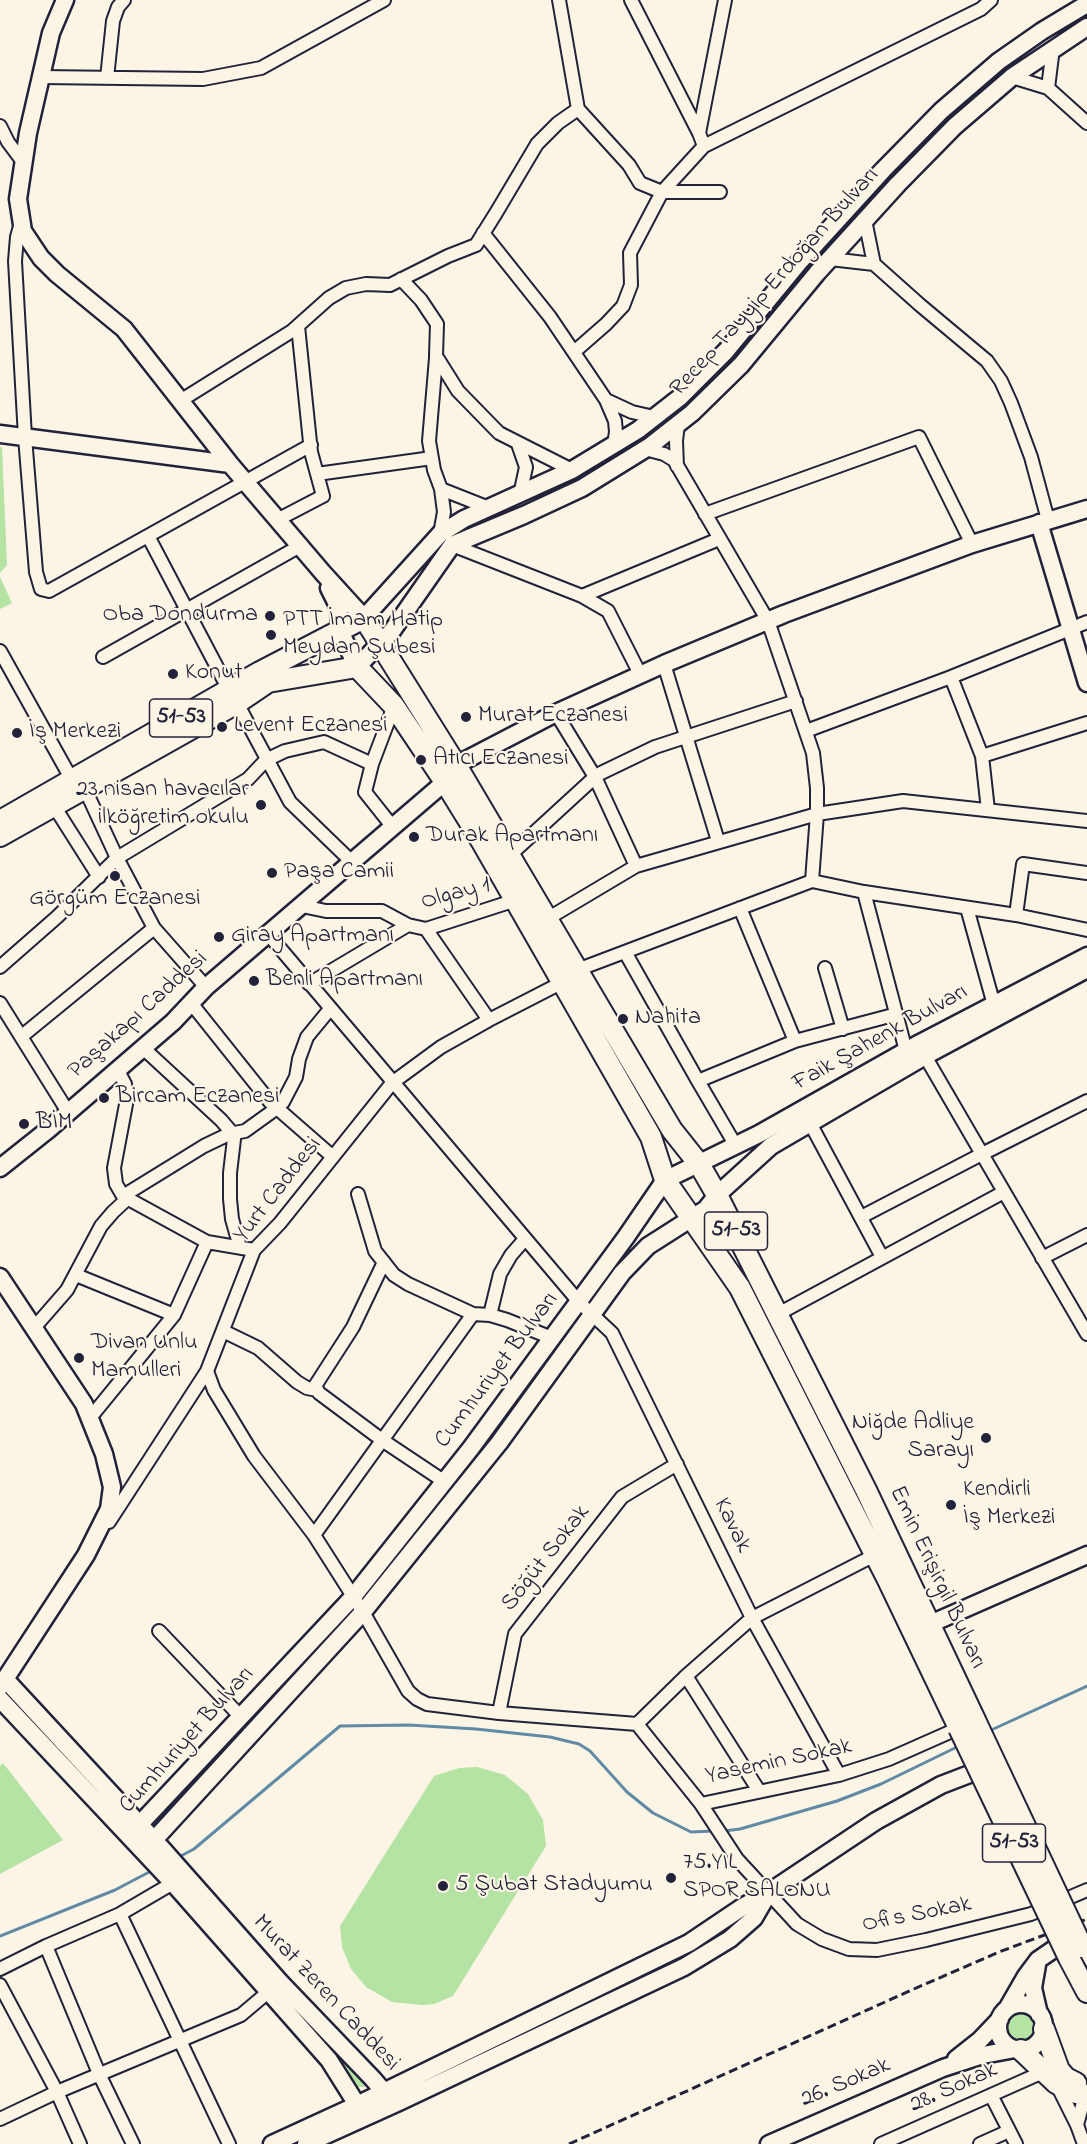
<!DOCTYPE html>
<html>
<head>
<meta charset="utf-8">
<style>
	body { margin:0 }
	canvas { display:block; background:#fcf5e5 }
</style>
</head>
<body>
<canvas width="1087" height="2144"></canvas>
<script>
const ctx = document.querySelector('canvas').getContext('2d');
ctx.lineJoin = 'round';
function fill(path, color) { ctx.fillStyle = color; ctx.fill(path, 'evenodd'); }
const shape = rows => new Path2D(rows.map(r => 'M' + r).join(''));
function strokePath(path, color, width, dash) { ctx.strokeStyle = color; ctx.lineWidth = width; ctx.lineCap = dash ? 'butt' : 'round'; ctx.setLineDash(dash || []); ctx.stroke(path); }
function write(font, color, halo, rows, align = 'center') {
  ctx.font = font + ' "Indie Flower",sans-serif'; ctx.lineWidth = 4.5; ctx.setLineDash([]); ctx.textBaseline = 'middle'; ctx.strokeStyle = halo; ctx.fillStyle = color; for (const [text, x, y, turn = 0] of rows) {
    ctx.save(); ctx.translate(x, y); ctx.rotate((+turn || 0) * Math.PI / 180); ctx.textAlign = isNaN(turn) ? turn : align; if (halo) ctx.strokeText(text, 0, 0); ctx.fillText(text, 0, 0); ctx.restore();
  }
}
const green = shape([
	[0,447,2,447,7,565,0,573],
	[0,577,12,603,0,609],
	[3,1763,63,1840,0,1874,0,1766],
	[477,1767,505,1775,528,1794,543,1820,546,1846,453,1996,434,2004,422,2005,392,2002,366,1987,351,1969,342,1947,340,1926,434,1776,459,1768],
	[285,1999,369,2084,364,2087,357,2087,334,2055],
	'1008 2025a15 15 0 1 1 30 0a15 15 0 1 1-30 0Z'
]);
const stream = shape([
	[989,1731,1087,1686],
	[724,1831,740,1829,837,1801,881,1784,959,1746],
	[177,1858,194,1849,340,1726,409,1725,476,1729,550,1737,579,1744,590,1751,627,1792,653,1813,691,1832,714,1831],
	[0,1936,115,1890,153,1870]
]);
const street = shape([
	[559,0,578,109,629,165,640,183,662,192,720,192],
	[631,0,699,133],
	[41,77,203,79,261,68,384,0],
	[1012,77,1048,88,1087,123],
	[107,78,113,21,118,7,124,0],
	[1048,88,1053,48],
	[0,126,8,142,23,162],
	[704,146,981,9,991,0],
	[865,220,874,264],
	[21,223,17,237,15,261,25,437,36,572,41,589,49,591,311,445],
	[483,233,550,317,606,400],
	[830,259,874,264,920,305,987,361,1001,381,1011,403,1031,457,1048,520],
	[401,279,421,300,437,324,436,356,458,391,499,433,572,470],
	[574,352,606,324,623,306,631,285,630,253,662,192,704,146,699,133,725,0],
	[436,358,429,441,434,470,441,489,444,512,440,534],
	[180,401,292,331,329,298,346,288,366,284,390,285,448,256,476,245,496,213,537,144,558,123,578,109],
	[518,444,526,467,520,495],
	[614,445,616,432,615,421,606,400,632,412,654,417],
	[645,449,664,454,674,460,768,621,813,753,817,788,817,814,812,881,864,892,1016,915,1087,930],
	[677,466,676,441,678,424],
	[317,474,432,458],
	[441,489,489,508],
	[705,514,919,437,972,544],
	[277,520,323,496,311,452,298,326],
	[148,536,229,690],
	[452,545,582,596,608,611,640,674],
	[582,596,719,539],
	[0,651,72,780],
	[103,657,300,546],
	[664,664,718,841],
	[237,703,290,802,353,863],
	[556,713,595,777,636,866,817,814,903,801,1087,821],
	[806,731,951,677],
	[982,756,951,677,1087,622],
	[85,789,117,858,154,928,206,987],
	[54,806,99,877],
	[988,810,982,756,1087,723],
	[392,826,365,792,372,764,394,706],
	[510,855,595,777,601,773,655,747,796,701],
	[864,892,906,1051],
	[302,906,326,911,382,911,408,925,426,929,516,900],
	[740,908,795,1041,897,1014],
	[967,908,994,1005],
	[1016,915,1023,864,1087,873],
	[547,919,636,866],
	[426,929,489,1020],
	[268,934,579,1302,612,1333,752,1618,839,1775],
	[625,952,698,1081],
	[0,967,57,917,117,858,248,779,266,760,285,751,324,742,372,764],
	[825,968,843,1029],
	[577,970,812,881],
	[563,982,489,1020,441,1047,392,1083,280,1223,254,1250,207,1371,214,1390,254,1456,314,1535,363,1612,408,1691,417,1699,427,1704,499,1713,637,1724],
	[309,984,408,925],
	[0,1003,68,1112],
	[191,1003,270,1102,333,1157],
	[22,1036,154,928],
	[142,1047,221,1120,233,1134,234,1139,230,1173,230,1199,232,1219,240,1247],
	[117,1069,125,1084,127,1099,114,1168,116,1184,123,1196,207,1242,254,1250],
	[1087,1101,982,1154,1087,1334],
	[810,1123,882,1257],
	[736,1146,698,1081,795,1041],
	[358,1194,375,1251,394,1275,408,1284,473,1314,490,1315,507,1320,552,1338],
	[123,1196,204,1146,229,1134,245,1131,277,1108,283,1102,296,1077,299,1059,307,1037,330,1009],
	[861,1217,982,1154,925,1056],
	[1042,1258,1087,1235],
	[384,1262,353,1327,315,1386,319,1393,382,1440,445,1482],
	[76,1275,174,1315],
	[778,1314,1004,1192],
	[490,1315,500,1274,511,1255,525,1239],
	[33,1329,67,1290,101,1226,113,1212,127,1199],
	[223,1331,258,1348,297,1382,307,1388,317,1390],
	[90,1418,174,1315,207,1242],
	[109,1522,207,1371],
	[314,1535,473,1314],
	[159,1631,240,1716],
	[686,1676,759,1791],
	[499,1713,515,1634,622,1497,677,1464],
	[637,1724,701,1804,839,1775,889,1759,959,1728],
	[637,1724,686,1676,752,1618,875,1555],
	[701,1804,737,1859,797,1924,822,1939,849,1949,877,1950,926,1940,1031,1914,1087,1890],
	[120,1914,229,2144],
	[46,1946,100,2076,133,2144],
	[0,1969,46,1946,120,1914,173,1883],
	[0,1985,57,2092,80,2144],
	[1056,2083,1077,2125,1084,2144],
	[991,2095,1016,2144],
	[0,2119,57,2092,241,2015,273,1988],
	[1077,2125,1085,2095],
	[881,2144,1043,2072],
	[980,2144,1009,2131]
]);
const secondary = shape([
	[65,0,51,33,28,133,18,199,23,231,41,258,57,274,124,329,230,464,323,573,364,618,440,534,464,519,572,470,638,430,679,398,726,351,801,260,883,170,941,111,999,61,1042,31,1087,4],
	[0,434,230,464],
	[1039,523,1087,683],
	[329,588,339,608,340,631,357,667,392,631,452,545,524,515,582,488,650,446,692,413,741,365,817,273,898,184,955,126,1012,77,1087,27],
	[456,765,556,713,664,664,784,614,972,544,1087,509],
	[1087,956,920,1043,759,1134,665,1180,626,1237,471,1448,352,1598,139,1825,134,1840,154,1840,363,1612,499,1443,622,1273,648,1246,706,1209,717,1195,771,1146,925,1056,1087,969],
	[0,1168,49,1129,173,1022,206,987,445,782],
	[0,1277,84,1404,104,1454,112,1487,109,1509,86,1555,0,1687],
	[930,1624,1087,1555],
	[0,1699,173,1883,329,2060,361,2111,368,2114,377,2112,385,2101,385,2097,384,2092,373,2079,280,1982,165,1852,5,1679],
	[1037,1965,1033,1988,1039,2014],
	'998 2027a23 23 0 1 1 46 0a23 23 0 1 1-46 0Z',
	[1007,2009,1026,1976,1038,1960,1054,1949,1075,1939],
	[956,2059,980,2040,1000,2019],
	[272,2144,357,2105,689,1943,744,1906,768,1893,876,1821,941,1785,980,1770],
	[306,2144,399,2102,684,1967,730,1939,754,1918,768,1894],
	[769,2144,943,2068,983,2055,1015,2049]
]);
const primary = shape([
	[0,821,260,672,364,618,456,765,672,1130,699,1164,717,1195,866,1490,975,1720],
	[0,836,237,703,268,682,357,667,394,706,445,782,482,842,651,1137,665,1180,740,1288,888,1580,959,1728],
	[1069,1958,1087,1992],
	[1044,2029,1059,2070,1066,2078,1076,2083],
	[1021,2050,1056,2083,1076,2093,1087,2095]
]);
const rail = shape([
	[569,2144,914,1989,999,1952,1087,1919]
]);
const primaryBridge = shape([
	[975,1720,1082,1947],
	[959,1728,1069,1958]
]);
const markers = [
	[270,616,6,"#22223b"],
	[271,635,6,"#22223b"],
	[173,674,6,"#22223b"],
	[466,717,6,"#22223b"],
	[222,727,6,"#22223b"],
	[17,733,6,"#22223b"],
	[421,760,6,"#22223b"],
	[261,805,6,"#22223b"],
	[414,837,6,"#22223b"],
	[272,873,6,"#22223b"],
	[115,876,6,"#22223b"],
	[219,937,6,"#22223b"],
	[254,981,6,"#22223b"],
	[623,1019,6,"#22223b"],
	[104,1098,6,"#22223b"],
	[24,1124,6,"#22223b"],
	[79,1358,6,"#22223b"],
	[986,1438,6,"#22223b"],
	[951,1505,6,"#22223b"],
	[671,1878,6,"#22223b"],
	[443,1886,6,"#22223b"]
];
const shields = [
	[181,718,63],
	[736,1231,63],
	[1014,1843,63]
];
const shieldNames = [
	["51-53",181,718],
	["51-53",736,1231],
	["51-53",1014,1843]
];
const streetNames = [
	["Recep Tayyip Erdoğan Bulvarı",776,283,-48],
	["Olgay 1",456,895,-15],
	["Paşakapı Caddesi",139,1016,-42],
	["Faik Şahenk Bulvarı",881,1039,-29],
	["Yurt Caddesi",279,1191,-52],
	["Cumhuriyet Bulvarı",498,1371,-53],
	["Kavak",731,1526,64],
	["Söğüt Sokak",547,1559,-52],
	["Emin Erişirgil Bulvarı",936,1578,65],
	["Cumhuriyet Bulvarı",188,1741,-48],
	["Yasemin Sokak",779,1763,-12],
	["Ofis Sokak",917,1916,-11],
	["Murat Zeren Caddesi",325,1994,47],
	["26. Sokak",846,2084,-23],
	["28. Sokak",954,2089,-24]
];
const poiNames = [
	["Oba Dondurma",258,616,"right"],
	["PTT İmam Hatip",283,621],
	["Meydan Şubesi",283,649],
	["Konut",185,674],
	["Murat Eczanesi",478,717],
	["Levent Eczanesi",234,727],
	["İş Merkezi",29,733],
	["Atıcı Eczanesi",433,760],
	["23 nisan havacılar",249,791,"right"],
	["ilköğretim okulu",249,819,"right"],
	["Durak Apartmanı",426,837],
	["Paşa Camii",284,873],
	["Görgüm Eczanesi",115,900,"center"],
	["Giray Apartmanı",231,937],
	["Benli Apartmanı",266,981],
	["Nahita",635,1019],
	["Bircam Eczanesi",116,1098],
	["BİM",36,1124],
	["Divan Unlu",91,1344],
	["Mamulleri",91,1372],
	["Niğde Adliye",974,1424,"right"],
	["Sarayı",974,1452,"right"],
	["Kendirli",963,1491],
	["İş Merkezi",963,1519],
	["75.YIL",683,1864],
	["SPOR SALONU",683,1892],
	["5 Şubat Stadyumu",455,1886]
];
fill(green, '#b4e3a3');
strokePath(stream, '#608aa5', 3);
strokePath(street, '#22223b', 16);
strokePath(secondary, '#22223b', 21);
strokePath(primary, '#22223b', 24);
strokePath(street, '#fcf5e5', 12);
strokePath(secondary, '#fcf5e5', 16);
strokePath(primary, '#fcf5e5', 20);
strokePath(rail, '#22223b', 3, [9, 4.5]);
strokePath(primaryBridge, '#22223b', 24, []);
strokePath(primaryBridge, '#fcf5e5', 20);
for (const [x, y, r, color] of markers) { const dot = new Path2D(); dot.arc(x, y, r, 0, 2 * Math.PI); ctx.fillStyle = color; ctx.fill(dot); strokePath(dot, '#fcf5e5', 2); }
for (const [x, y, w] of shields) { const box = new Path2D(); box.roundRect(x - w / 2, y - 19, w, 38, 4.5); ctx.fillStyle = '#fcf5e5'; ctx.fill(box); strokePath(box, '#22223b', 1.5); }
write('bold 22px', '#22223b', null, shieldNames);
write('24px', '#22223b', '#fcf5e5', streetNames);
write('24px', '#22223b', '#fcf5e5', poiNames, 'left');
</script>
</body>
</html>
